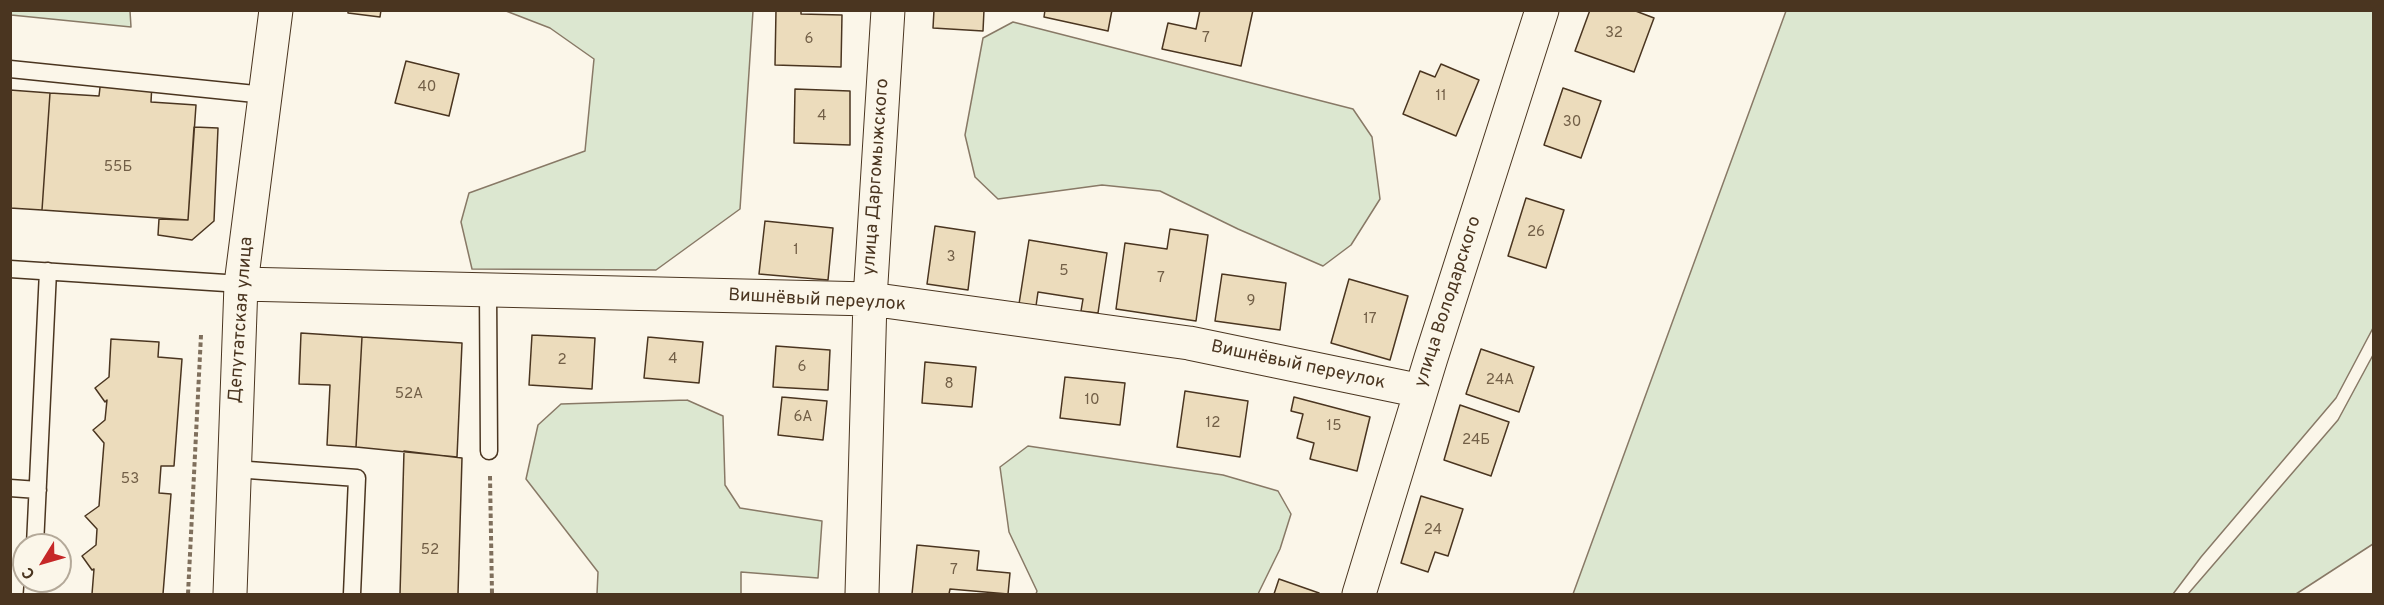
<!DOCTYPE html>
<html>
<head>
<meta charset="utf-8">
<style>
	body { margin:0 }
	#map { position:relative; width:2384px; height:605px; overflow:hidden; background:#fbf6e9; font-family:Overpass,sans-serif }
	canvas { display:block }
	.frame { position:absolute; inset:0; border:12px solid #4a3520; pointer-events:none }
	.north { position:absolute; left:12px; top:533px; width:60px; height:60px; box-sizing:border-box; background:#fbf6e9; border:2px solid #b4a999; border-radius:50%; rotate:233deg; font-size:16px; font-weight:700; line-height:24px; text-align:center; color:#4a3520 }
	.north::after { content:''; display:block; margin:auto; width:21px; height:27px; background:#c62828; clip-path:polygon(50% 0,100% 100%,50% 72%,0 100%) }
</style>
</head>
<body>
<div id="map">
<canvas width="2384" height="605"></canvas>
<div class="frame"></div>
<div class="north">С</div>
</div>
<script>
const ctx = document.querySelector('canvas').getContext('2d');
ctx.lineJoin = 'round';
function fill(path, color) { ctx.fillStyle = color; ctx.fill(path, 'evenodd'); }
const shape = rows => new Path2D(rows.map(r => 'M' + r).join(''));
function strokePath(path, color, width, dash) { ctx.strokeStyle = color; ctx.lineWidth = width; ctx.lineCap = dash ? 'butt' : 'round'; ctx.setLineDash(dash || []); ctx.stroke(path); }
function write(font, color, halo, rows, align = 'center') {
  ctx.font = font + ' Overpass,sans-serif'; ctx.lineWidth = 4.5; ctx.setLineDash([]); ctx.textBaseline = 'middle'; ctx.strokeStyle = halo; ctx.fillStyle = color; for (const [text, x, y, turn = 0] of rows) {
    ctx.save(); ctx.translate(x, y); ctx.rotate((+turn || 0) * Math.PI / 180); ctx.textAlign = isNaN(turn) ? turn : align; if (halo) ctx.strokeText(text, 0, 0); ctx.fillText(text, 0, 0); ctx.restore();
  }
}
const green = shape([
	[10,11,130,11,131,27,11,15,10,11],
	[506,11,753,11,740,209,656,270,472,269,461,222,469,193,585,151,594,59,550,28,506,11],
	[1786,11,2373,11,2373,328,2336,398,2201,557,2173,594,1573,594,1786,11],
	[1013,22,1353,109,1372,137,1380,199,1351,245,1323,266,1238,229,1160,191,1102,185,998,199,975,177,965,135,983,38,1013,22],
	[2373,355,2373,544,2296,594,2188,594,2338,420,2373,355],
	[687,400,723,416,725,485,740,508,822,521,818,578,741,572,741,594,597,594,598,572,526,479,538,425,561,404,687,400],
	[1028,446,1223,475,1278,491,1291,514,1280,549,1258,594,1036,594,1037,591,1009,532,1000,467,1028,446]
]);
const building = shape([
	[348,10,381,10,380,17,348,13,348,10],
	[776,10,801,10,801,14,842,15,841,67,775,65,776,10],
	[934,10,984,10,983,31,933,28,934,10],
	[1045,10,1112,10,1108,31,1044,17,1045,10],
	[1200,10,1253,10,1241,66,1162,49,1168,23,1196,29,1200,10],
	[1590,10,1633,10,1654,18,1634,72,1575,51,1590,10],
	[406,61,459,74,449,116,395,103,406,61],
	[1441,64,1479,80,1456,136,1403,114,1420,71,1435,77,1441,64],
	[101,79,152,83,151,102,196,105,188,220,42,210,50,93,99,96,101,79],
	[1563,88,1601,101,1581,158,1544,145,1563,88],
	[795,89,850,91,850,145,794,143,795,89],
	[10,90,50,93,42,210,10,208,10,90],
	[194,127,218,128,214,221,192,240,158,235,159,219,188,220,194,127],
	[1526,198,1564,210,1546,268,1508,256,1526,198],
	[765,221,833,228,828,280,759,274,765,221],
	[935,226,975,232,968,290,927,284,935,226],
	[1170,229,1208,235,1196,321,1116,309,1125,243,1167,249,1170,229],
	[1029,240,1107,253,1098,313,1081,311,1083,299,1038,292,1036,306,1019,304,1029,240],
	[1222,274,1286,283,1280,330,1215,321,1222,274],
	[1349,279,1408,296,1390,360,1331,343,1349,279],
	[301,333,362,337,356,447,327,445,330,385,299,384,301,333],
	[532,335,595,338,592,389,529,385,532,335],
	[362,337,462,343,457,457,356,447,362,337],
	[648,337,703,342,699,383,644,378,648,337],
	[111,339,159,342,158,357,182,359,174,466,161,466,159,493,171,494,163,594,92,594,94,569,92,570,82,556,96,545,97,529,85,516,99,506,104,443,93,430,105,420,107,400,105,402,95,388,109,377,111,339],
	[776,346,830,350,828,390,773,387,776,346],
	[1481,349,1534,367,1519,412,1466,394,1481,349],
	[925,362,976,367,972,407,922,403,925,362],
	[1065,377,1125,383,1120,425,1060,418,1065,377],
	[1185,391,1248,401,1240,457,1177,447,1185,391],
	[782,397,827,401,823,440,778,435,782,397],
	[1294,397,1370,417,1357,471,1310,459,1314,443,1297,438,1303,414,1291,411,1294,397],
	[1460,405,1509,422,1491,476,1444,460,1460,405],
	[404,451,462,458,458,594,400,594,404,451],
	[1421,496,1463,509,1448,556,1435,552,1428,572,1401,563,1421,496],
	[917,545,979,551,977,570,1010,573,1008,594,950,589,949,594,912,594,917,545],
	[1279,579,1319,593,1318,594,1274,594,1279,579]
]);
const path = shape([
	[490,476,492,594],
	[188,594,201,335]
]);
const lane = shape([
	[10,69,265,95],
	[10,269,241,284],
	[488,290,489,451],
	[235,469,357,478,352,594],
	[10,488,38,490],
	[35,545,48,271],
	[32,594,33,581]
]);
const street = shape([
	[241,284,870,299,1189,343,1421,391],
	[230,594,241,284,276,10],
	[862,594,870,299,888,10],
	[1359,594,1431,358,1542,10]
]);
const numberNames = [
	["32",1614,34],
	["7",1206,39],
	["6",809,40],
	["40",427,88],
	["11",1441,97],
	["4",822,117],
	["30",1572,123],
	["55Б",118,168],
	["26",1536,233],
	["1",796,251],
	["3",951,258],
	["5",1064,272],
	["7",1161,279],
	["9",1251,302],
	["17",1370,320],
	["4",673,360],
	["2",562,361],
	["6",802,368],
	["24А",1500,381],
	["8",949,385],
	["52А",409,395],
	["10",1092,401],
	["6А",803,418],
	["12",1213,424],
	["15",1334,427],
	["24Б",1476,441],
	["53",130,480],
	["24",1433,531],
	["52",430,551],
	["7",954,571]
];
const streetNames = [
	["улица Даргомыжского",877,177,-86],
	["Вишнёвый переулок",817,301,3],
	["улица Володарского",1449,302,-72],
	["Депутатская улица",242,320,-86],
	["Вишнёвый переулок",1298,366,12]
];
fill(green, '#dce7d0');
strokePath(green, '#887966', 1.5);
fill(building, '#ecdcbc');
strokePath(building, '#4a3520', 1.5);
strokePath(lane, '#4a3520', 19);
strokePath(street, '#4a3520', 35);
strokePath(path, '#7f6f5c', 4, [4.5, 3]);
strokePath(lane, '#fbf6e9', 16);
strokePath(street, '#fbf6e9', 33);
write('15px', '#725f47', null, numberNames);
write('18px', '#4a3520', '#fbf6e9', streetNames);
</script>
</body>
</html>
